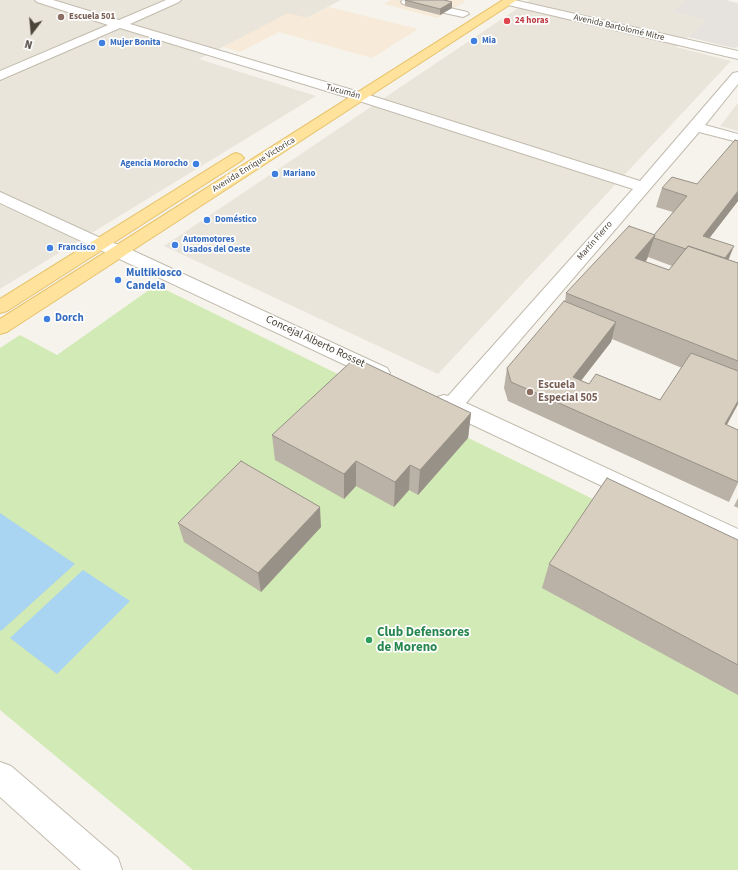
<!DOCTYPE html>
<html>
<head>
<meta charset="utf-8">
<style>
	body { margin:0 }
	#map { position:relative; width:738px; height:870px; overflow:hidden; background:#f6f3ec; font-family:"Source Sans 3",sans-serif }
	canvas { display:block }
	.north { position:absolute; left:12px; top:12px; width:40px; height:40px; -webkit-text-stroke:3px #fff; paint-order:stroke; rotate:196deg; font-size:11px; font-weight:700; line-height:16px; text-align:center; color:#4b4439 }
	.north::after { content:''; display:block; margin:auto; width:14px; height:18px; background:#4b4439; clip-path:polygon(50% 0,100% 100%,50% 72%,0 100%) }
</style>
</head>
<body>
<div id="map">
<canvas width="738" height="870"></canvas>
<div class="north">N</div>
</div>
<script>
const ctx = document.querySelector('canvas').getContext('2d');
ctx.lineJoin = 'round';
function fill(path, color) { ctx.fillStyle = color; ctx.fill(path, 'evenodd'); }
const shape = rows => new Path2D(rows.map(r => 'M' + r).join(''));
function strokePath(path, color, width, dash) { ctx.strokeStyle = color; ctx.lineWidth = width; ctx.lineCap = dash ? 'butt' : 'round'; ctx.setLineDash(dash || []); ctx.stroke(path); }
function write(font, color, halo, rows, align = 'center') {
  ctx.font = font + ' "Source Sans 3",sans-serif'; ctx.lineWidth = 3.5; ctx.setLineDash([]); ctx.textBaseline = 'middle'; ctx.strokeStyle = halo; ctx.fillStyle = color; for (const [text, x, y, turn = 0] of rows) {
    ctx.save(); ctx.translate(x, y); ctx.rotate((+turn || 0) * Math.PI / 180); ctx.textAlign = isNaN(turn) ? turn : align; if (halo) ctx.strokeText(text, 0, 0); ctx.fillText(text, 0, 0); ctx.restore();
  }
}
const residential = shape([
	[0,0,341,0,307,18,288,14,199,59,316,96,0,289],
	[530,0,685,0,672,12,708,20,676,47,731,61,438,374,164,246],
	[738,103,738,131,720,126]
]);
const commercial = shape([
	[391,0,464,0,465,2,437,18,384,4],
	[329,7,418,29,372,58,279,32,240,52,223,47,288,13,307,18]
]);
const industrial = shape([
	[685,0,729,0,728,1,738,3,738,47,734,48,688,37,707,20,672,12]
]);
const green = shape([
	[156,285,738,570,738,870,193,870,0,710,0,348,20,335,57,355]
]);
const water = shape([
	[0,513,75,564,1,631,0,630],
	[83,570,130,601,57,674,10,638]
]);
const minor = shape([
	[35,0,53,0,119,20,166,0,181,0,179,2,130,24,366,94,640,181,733,73,738,72,738,84,705,125,738,134,738,142,699,132,466,403,738,529,738,550,443,411,437,407,433,402,437,397,444,395,448,396,633,189,356,100,120,28,0,80,0,71,108,25,37,2,35,0],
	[403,0,416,0,467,12,469,14,463,17,403,4,401,2,403,0],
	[504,0,514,0,738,51,738,59,504,4,502,2,504,0],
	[0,192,105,240,125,247,387,368,390,373,387,378,380,380,373,378,0,203,0,192],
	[0,762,11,766,118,858,122,870,81,870,0,797,0,762]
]);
const major = shape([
	[503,0,517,0,7,332,0,334,0,319,503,0],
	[236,153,241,155,244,158,241,161,7,311,0,313,0,299,231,155,236,153]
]);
const wall = shape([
	[405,0,452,8,440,15,405,6],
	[662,188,738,201,709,238,729,260,738,263,738,404,727,425,738,430,738,483,729,502,508,401,504,388,507,368,565,302,566,293,654,235,673,212,656,207],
	[648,257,672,266,669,270,646,262,647,259],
	[612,339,682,368,660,400,589,384,581,381,611,342],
	[471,413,468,438,418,495,409,490,394,507,356,486,344,499,275,460,272,435],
	[738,498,738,508,734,506],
	[178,523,321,527,261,592,184,542],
	[738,540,738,695,542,588,549,564]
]);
const shadedWall = shape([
	[452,2,452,8,440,15,440,9],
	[738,191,738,201,698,253,703,236],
	[655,235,647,259,628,282,635,258],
	[734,246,726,266,722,262],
	[616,322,611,342,568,397,573,377],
	[738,401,738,404,716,444,725,424],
	[471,413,468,438,418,495,420,470],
	[356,461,356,486,344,499,344,474],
	[410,465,409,490,394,507,395,482],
	[320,507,321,527,261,592,258,573]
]);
const building = shape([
	[405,0,444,0,452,2,440,9,405,0],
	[735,140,738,141,738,191,703,236,734,246,725,258,688,246,686,249,654,238,655,235,654,235,687,196,662,188,672,177,697,184,735,140],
	[629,226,655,235,635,258,669,270,688,246,738,263,738,361,566,293,629,226],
	[564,301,616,322,573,377,589,384,596,374,660,400,691,353,738,371,738,401,725,424,738,430,738,482,511,382,507,368,564,301],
	[355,358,471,413,420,470,410,465,395,482,356,461,344,474,272,435,355,358],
	[241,461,320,507,258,573,178,523,241,461],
	[607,478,738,540,738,665,549,564,607,478]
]);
const markers = [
	[61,17,4,"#8d6e63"],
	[507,21,4,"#e0444e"],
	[474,41,4,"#3f7fe0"],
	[102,43,4,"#3f7fe0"],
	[196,164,4,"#3f7fe0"],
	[275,174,4,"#3f7fe0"],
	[207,220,4,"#3f7fe0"],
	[175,245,4,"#3f7fe0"],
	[50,248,4,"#3f7fe0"],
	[118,280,4,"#3f7fe0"],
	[47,319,4,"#3f7fe0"],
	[530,392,4,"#8d6e63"],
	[369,640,4,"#2e9e5b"]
];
const farEducationnames = [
	["Escuela 501",69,17]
];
const farHealthnames = [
	["24 horas",515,21]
];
const farStreetnames = [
	["Avenida Bartolomé Mitre",619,28,13],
	["Tucumán",343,92,15],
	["Avenida Enrique Victorica",254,165,-32],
	["Martín Fierro",595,241,-49]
];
const farShopnames = [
	["Mia",482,41],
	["Mujer Bonita",110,43],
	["Agencia Morocho",188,164,"right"],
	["Mariano",283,174],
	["Doméstico",215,220],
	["Automotores",183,240],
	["Usados del Oeste",183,250],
	["Francisco",58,248]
];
const shopNames = [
	["Multikiosco",126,274],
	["Candela",126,287],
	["Dorch",55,319]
];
const streetNames = [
	["Concejal Alberto Rosset",315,342,25]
];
const educationNames = [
	["Escuela",538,386],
	["Especial 505",538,399]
];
const nearLeisurenames = [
	["Club Defensores",377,633],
	["de Moreno",377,648]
];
fill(residential, '#eae5da');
fill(commercial, '#f7ead8');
fill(industrial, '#e6e2dd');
fill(green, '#d2eab5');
fill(water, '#a9d4f2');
strokePath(minor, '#c2bbae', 2);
strokePath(major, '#e6c16a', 2);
fill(minor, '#fff');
fill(major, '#ffe39c');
fill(wall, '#bab2a6');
fill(shadedWall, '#979187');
fill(building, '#d8cfc1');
strokePath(building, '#979187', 1);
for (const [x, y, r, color] of markers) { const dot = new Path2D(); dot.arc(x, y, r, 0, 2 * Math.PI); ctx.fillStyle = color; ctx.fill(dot); strokePath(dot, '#fff', 1.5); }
write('bold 9px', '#785e54', '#fff', farEducationnames, 'left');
write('bold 9px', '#be3a42', '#fff', farHealthnames, 'left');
write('9px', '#4b4439', '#fff', farStreetnames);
write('bold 9px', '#366cbe', '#fff', farShopnames, 'left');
write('bold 11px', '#366cbe', '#fff', shopNames, 'left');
write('11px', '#4b4439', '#fff', streetNames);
write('bold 11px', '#785e54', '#fff', educationNames, 'left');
write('bold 13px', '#27864d', '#fff', nearLeisurenames, 'left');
</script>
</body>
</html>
